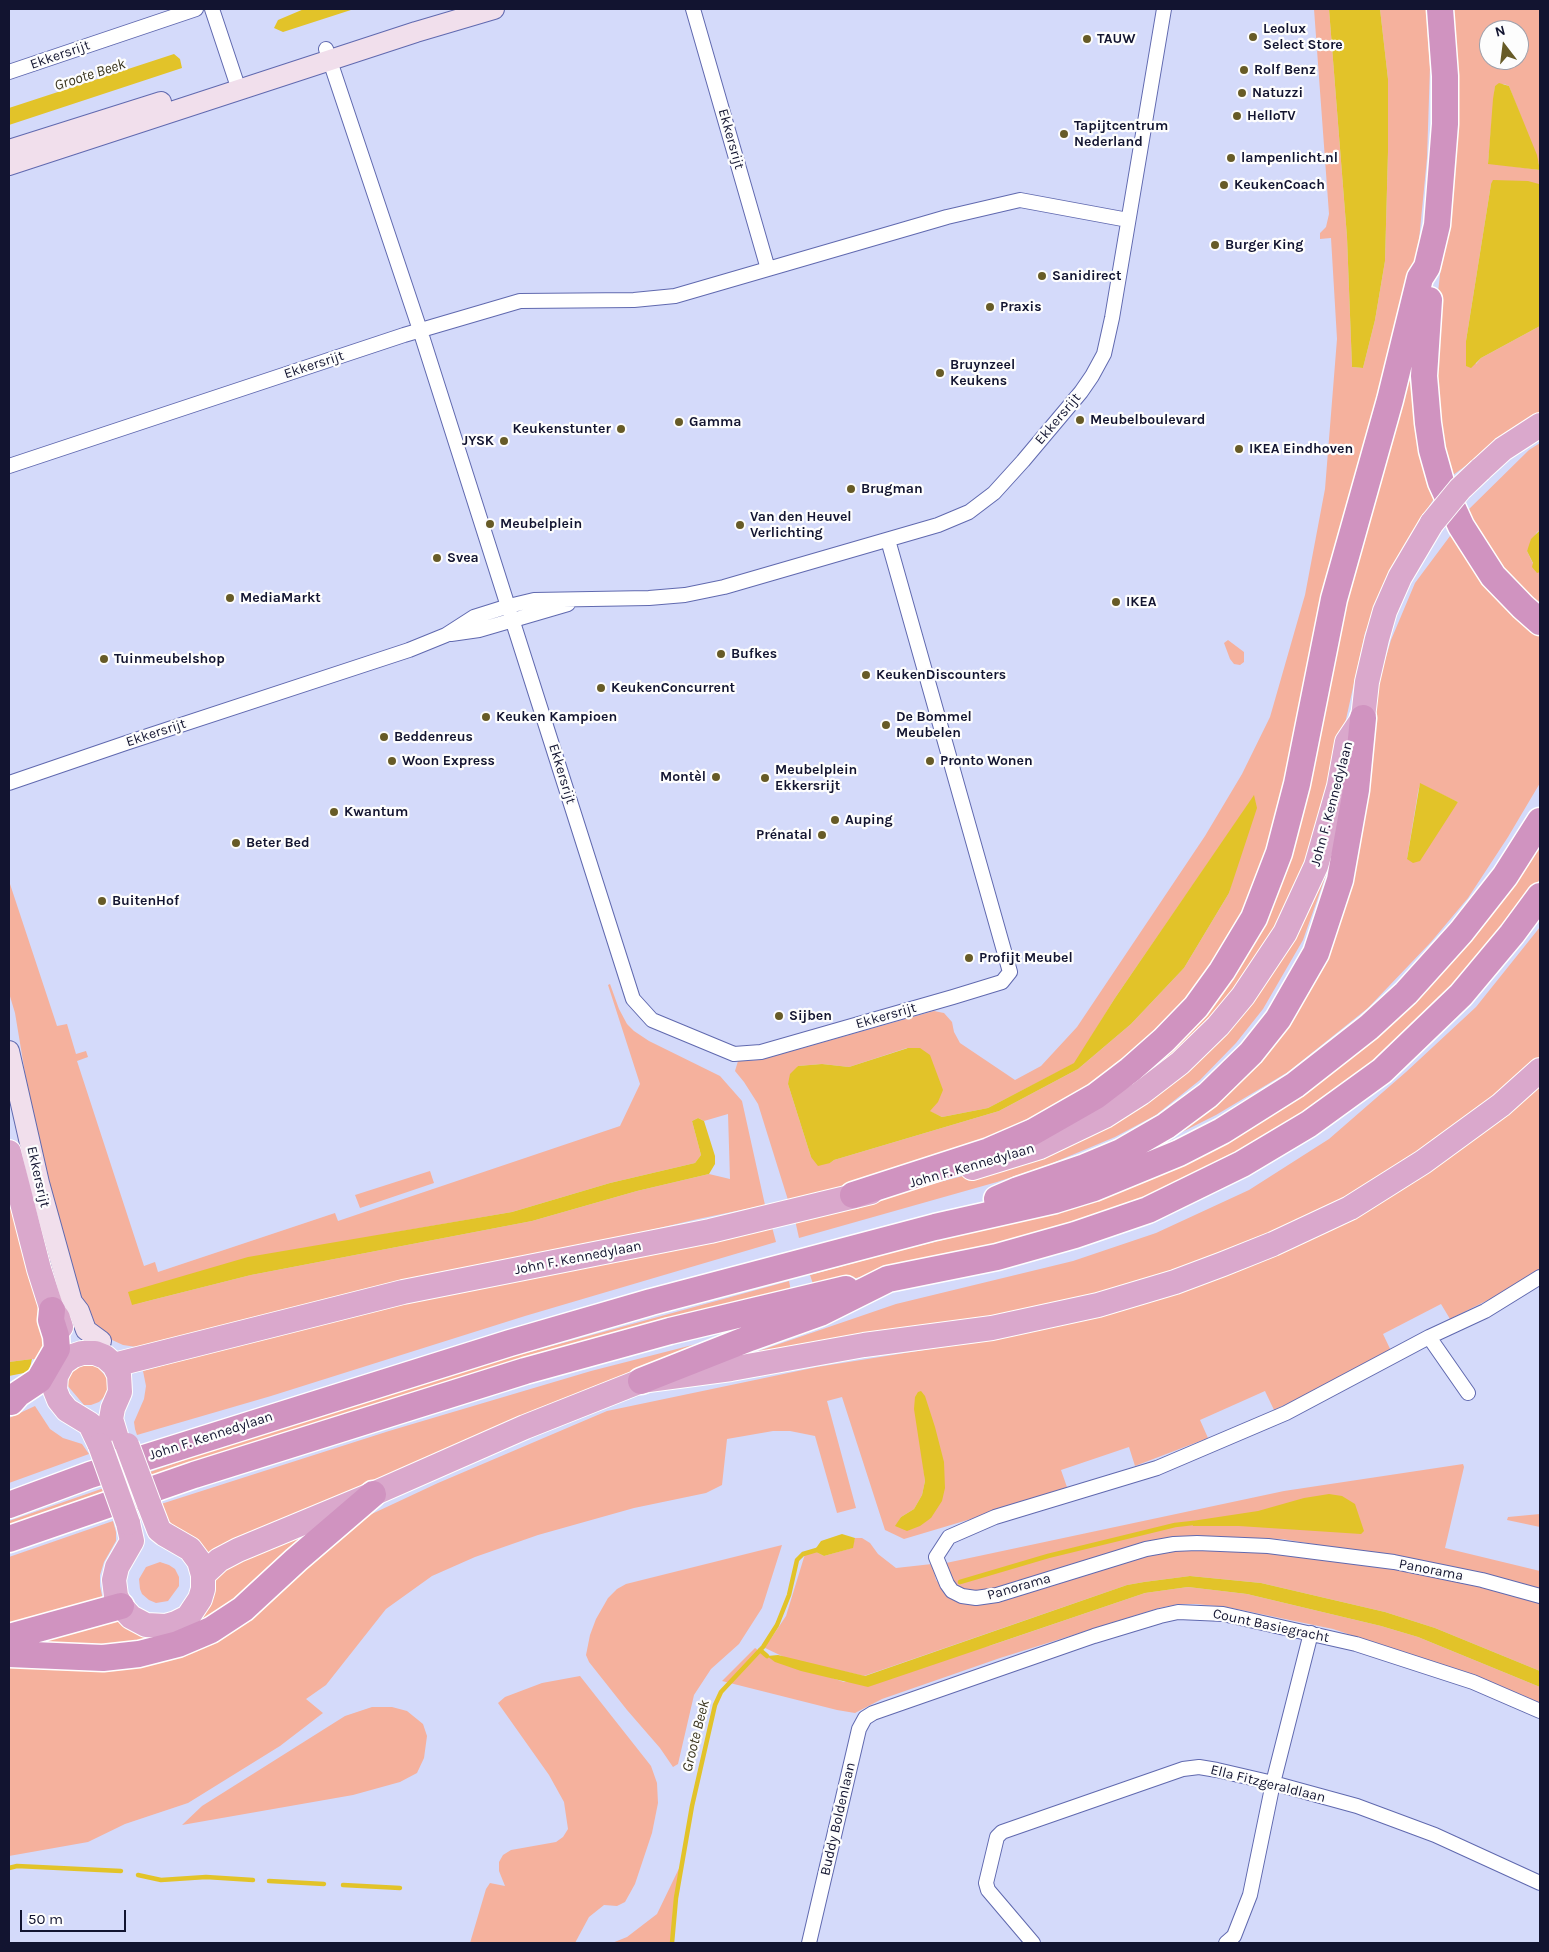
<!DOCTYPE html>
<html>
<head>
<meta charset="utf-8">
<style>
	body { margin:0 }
	#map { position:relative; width:1549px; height:1952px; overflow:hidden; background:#d4dafa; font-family:Karla,sans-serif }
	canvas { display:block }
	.frame { position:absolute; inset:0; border:10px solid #121430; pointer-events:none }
	.north { position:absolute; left:1479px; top:20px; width:50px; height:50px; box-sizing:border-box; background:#fdfdfd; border:1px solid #9fa0ab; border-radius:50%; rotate:345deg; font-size:14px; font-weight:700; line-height:20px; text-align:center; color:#121430 }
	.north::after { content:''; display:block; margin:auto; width:18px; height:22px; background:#675b27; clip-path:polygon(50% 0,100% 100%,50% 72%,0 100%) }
	.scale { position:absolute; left:20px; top:1910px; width:106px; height:22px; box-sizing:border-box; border:2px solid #121430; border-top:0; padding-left:6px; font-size:15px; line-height:18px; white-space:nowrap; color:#121430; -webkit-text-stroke:4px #fdfdfd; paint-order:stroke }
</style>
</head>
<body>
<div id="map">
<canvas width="1549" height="1952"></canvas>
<div class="frame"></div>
<div class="north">N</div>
<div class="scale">50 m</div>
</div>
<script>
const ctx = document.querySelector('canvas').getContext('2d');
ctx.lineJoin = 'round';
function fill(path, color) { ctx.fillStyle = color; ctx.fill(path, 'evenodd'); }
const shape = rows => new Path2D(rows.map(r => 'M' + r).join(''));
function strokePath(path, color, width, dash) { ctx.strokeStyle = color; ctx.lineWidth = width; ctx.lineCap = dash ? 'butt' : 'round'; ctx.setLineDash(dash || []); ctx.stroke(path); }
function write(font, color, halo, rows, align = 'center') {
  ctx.font = font + ' Karla,sans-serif'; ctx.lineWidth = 4.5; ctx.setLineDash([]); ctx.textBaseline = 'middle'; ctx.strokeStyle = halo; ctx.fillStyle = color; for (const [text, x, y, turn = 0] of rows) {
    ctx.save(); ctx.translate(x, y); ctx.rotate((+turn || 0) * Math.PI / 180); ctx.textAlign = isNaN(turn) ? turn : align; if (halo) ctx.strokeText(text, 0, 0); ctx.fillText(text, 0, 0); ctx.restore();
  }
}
const green = shape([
	[1314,9,1329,9,1347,237,1352,367,1363,368,1375,320,1385,261,1388,152,1388,79,1380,9,1426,9,1430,67,1427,158,1416,271,1252,912,1160,1036,1031,1128,869,1183,788,1200,758,1104,744,1082,735,1071,738,1061,760,1060,934,1011,944,1013,952,1022,954,1032,960,1043,1015,1080,1041,1066,1077,1027,1205,836,1242,774,1270,717,1305,595,1325,489,1337,339,1331,238,1320,239,1320,233,1326,227,1329,214],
	[1254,796,1229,893,1184,968,1131,1024,1078,1069,999,1111,834,1160,830,1163,811,1157,788,1084,798,1066,822,1064,849,1067,907,1048,929,1111,942,1117,988,1108,1075,1063,1115,998],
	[1449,9,1539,9,1540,10,1540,167,1509,86,1504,84,1495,86,1488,163,1540,170,1540,187,1539,184,1491,184,1466,341,1476,364,1481,358,1540,326,1540,416,1516,429,1449,478,1443,462,1433,338,1443,247],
	[1489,30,1519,30,1519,60,1489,60],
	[1411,335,1435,497,1422,517,1392,569,1365,633,1343,733,1309,865,1242,988,1139,1089,1098,1100,1259,916],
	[1540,443,1540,530,1537,532,1527,551,1537,572,1540,572,1540,613,1527,602,1465,513,1529,450],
	[1453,532,1518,616,1540,637,1540,783,1508,837,1468,898,1431,942,1368,1008,1288,1072,1216,1115,1148,1149,1328,953,1353,883,1359,854,1378,684,1391,640,1415,583],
	[1420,784,1458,802,1407,859,1418,792],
	[1228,640,1244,652,1244,662,1240,665,1234,664,1230,659,1224,643],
	[1334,843,1326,875,1303,940,1263,1009,1236,1043,1200,1080,1156,1115,1115,1137,1048,1165,997,1182,799,1238,795,1220,993,1168,1188,1064],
	[1540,843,1540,879,1503,931,1389,1052,1311,1112,1144,1202,991,1249,814,1287,810,1275,894,1252,1059,1211,1137,1185,1184,1163,1302,1094],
	[9,881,57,1026,67,1024,76,1054,86,1051,88,1057,77,1061,144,1266,155,1262,158,1272,335,1213,338,1221,620,1126,640,1084,608,985,610,984,619,1009,627,1024,634,1031,649,1041,720,1076,742,1101,765,1205,698,1219,143,1348,123,1345,99,1334,84,1313,34,1127,15,1013,9,993],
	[728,1114,730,1179,709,1174,637,1191,532,1221,251,1275,132,1305,385,1234,512,1212,610,1183,695,1163,701,1155,692,1121,698,1118,704,1121],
	[1540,927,1540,1060,1418,1154,1346,1199,1269,1237,1094,1301,744,1356,896,1304,1073,1261,1156,1233,1249,1190,1329,1139,1406,1072,1476,1007],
	[1540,1082,1540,1271,1520,1284,1450,1319,1441,1304,1383,1334,1392,1353,1274,1410,1265,1391,1200,1420,1208,1438,1135,1466,1129,1447,1061,1470,1068,1490,904,1539,885,1530,842,1397,827,1401,856,1508,837,1513,815,1436,790,1431,773,1431,727,1439,722,1485,706,1493,634,1508,538,1535,475,1557,432,1576,386,1609,326,1685,306,1699,323,1713,280,1746,188,1803,125,1824,88,1842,9,1856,9,1659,139,1661,361,1519,438,1483,607,1411,817,1367,1012,1336,1097,1317,1182,1292,1278,1251],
	[923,1464,931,1518,896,1526,901,1517,914,1509,922,1495,925,1481],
	[430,1171,434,1183,360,1208,355,1195],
	[9,1181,50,1336,41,1360,32,1359,9,1362],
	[772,1227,776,1242,525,1316,271,1396,137,1435,135,1429,134,1422,144,1399,146,1386,143,1371,340,1317],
	[789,1281,791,1291,9,1530,9,1521,193,1457,512,1357],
	[747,1331,208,1557,168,1523,161,1504,389,1431,591,1371],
	[84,1364,97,1366,108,1379,108,1388,105,1396,99,1402,91,1405,84,1405,67,1385,69,1378,73,1371],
	[35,1406,50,1429,63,1438,82,1444,89,1454,9,1483,9,1418],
	[1463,1464,1464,1467,1445,1548,1540,1571,1540,1591,1411,1560,1282,1539,1201,1537,992,1592,965,1591,953,1585,946,1563,1284,1491],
	[1540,1514,1540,1527,1507,1520,1508,1517],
	[342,1519,239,1604,138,1648,9,1646,117,1619,150,1635,209,1585,221,1567],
	[113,1521,116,1532,116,1541,104,1562,100,1575,100,1586,103,1600,9,1628,9,1557],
	[855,1538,862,1538,870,1543,878,1554,896,1568,932,1564,936,1580,949,1595,972,1603,1169,1549,1264,1551,1361,1562,1458,1580,1540,1602,1540,1671,1435,1628,1385,1612,1261,1583,1190,1576,1144,1582,1127,1585,864,1676,786,1658,763,1647,770,1640,786,1616,805,1554,814,1551,824,1556,852,1548],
	[782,1545,762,1608,739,1644,711,1669,694,1695,678,1764,673,1767,660,1748,627,1710,589,1662,586,1655,590,1635,596,1619,608,1598,617,1589,626,1584],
	[160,1562,169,1565,175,1569,179,1577,179,1586,168,1601,156,1603,149,1600,142,1594,140,1589,139,1579,146,1567],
	[1188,1587,1247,1594,1381,1626,1418,1637,1540,1687,1540,1704,1482,1679,1333,1629,1227,1607,1196,1604,1179,1604,1159,1608,1000,1658,882,1699,855,1713,837,1710,722,1681,755,1648,767,1656,844,1682,992,1645,1145,1593],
	[580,1676,651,1766,657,1783,658,1803,652,1833,635,1884,625,1902,617,1906,604,1905,589,1917,575,1943,470,1943,486,1889,490,1883,505,1886,499,1871,499,1862,503,1855,511,1850,556,1842,563,1837,568,1829,564,1802,549,1775,498,1703,505,1697,542,1683],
	[372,1707,392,1707,407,1711,423,1724,427,1736,424,1758,417,1773,400,1782,353,1795,182,1825,202,1806,345,1716],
	[685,1856,675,1907,673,1943,612,1943,627,1937,657,1914]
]);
const water = shape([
	[304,9,354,9,283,32,274,28,278,20],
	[1329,9,1380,9,1388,79,1388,152,1385,261,1375,320,1363,368,1352,367,1347,237],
	[174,54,180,59,182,68,9,125,9,108],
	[1499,83,1509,86,1537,155,1540,170,1488,164,1493,99,1495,86],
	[1493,180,1528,181,1539,184,1540,326,1481,358,1471,368,1466,366,1466,341,1491,184],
	[1540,530,1540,572,1537,573,1532,567,1533,563,1527,551,1531,539],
	[1420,783,1458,802,1420,861,1413,863,1407,859],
	[1254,795,1257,808,1229,893,1184,968,1131,1024,1078,1069,999,1111,834,1160,830,1163,818,1166,811,1157,788,1084,790,1074,798,1066,822,1064,849,1067,908,1048,920,1048,930,1055,943,1090,938,1102,930,1111,942,1117,988,1108,1074,1063,1115,998],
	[698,1118,704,1121,715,1156,715,1164,709,1174,637,1191,532,1221,251,1275,132,1305,128,1292,248,1257,512,1212,610,1183,695,1163,701,1155,692,1121],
	[32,1359,29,1372,9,1376,9,1362],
	[921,1391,925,1396,935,1427,944,1462,945,1488,942,1501,931,1518,920,1526,907,1531,895,1526,901,1517,914,1509,922,1495,925,1481,914,1409,915,1397,918,1392],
	[1329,1494,1342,1496,1355,1504,1364,1531,1361,1534,1239,1526,1193,1526,1192,1521,1258,1511,1304,1498],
	[842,1534,855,1538,853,1548,824,1556,814,1551,821,1541],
	[1190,1576,1261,1583,1385,1612,1435,1628,1540,1671,1540,1687,1418,1637,1381,1626,1247,1594,1188,1587,1145,1593,868,1687,801,1671,775,1662,767,1656,778,1655,865,1676,1127,1585,1144,1582]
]);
const stream = shape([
	[960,1582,1048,1556,1175,1525,1193,1523],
	[760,1650,767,1656],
	[9,1868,17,1866,121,1871],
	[138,1875,161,1880,206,1877,253,1880],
	[269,1881,324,1884],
	[343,1885,400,1888],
	[672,1943,676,1898,692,1806,715,1705,721,1692,763,1647,777,1625,789,1595,797,1560,803,1554,820,1549]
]);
const minor = shape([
	[212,9,239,90],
	[693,9,768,269],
	[326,49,420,330,633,999,652,1020,734,1054,761,1052,953,997,1002,982,1010,972,888,540],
	[9,72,196,9],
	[9,466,404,335,520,301,634,300,675,296,947,217,1020,200,1128,220],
	[451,634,479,630,568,604],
	[9,783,126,743,409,650,446,635,474,617,509,606,534,600,649,598,685,595,724,587,938,525,969,512,994,493,1023,461,1081,392,1092,376,1104,354,1112,318,1164,9],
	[1540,1277,1485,1311,1429,1337,1286,1413,1157,1468,995,1517,949,1537,936,1557,947,1584,952,1591,962,1596,976,1598,997,1595,1146,1549,1174,1544,1197,1543,1268,1546,1394,1562,1482,1580,1540,1596],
	[1429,1337,1468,1393],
	[809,1943,859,1729,865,1718,873,1713,1094,1636,1160,1616,1178,1612,1223,1614,1356,1644,1473,1682,1540,1711],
	[1033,1943,988,1890,986,1883,997,1837,1002,1832,1183,1769,1199,1767,1217,1770,1273,1783,1357,1806,1435,1835,1540,1883],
	[1226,1943,1234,1936,1250,1895,1273,1783,1311,1633]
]);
const secondary = shape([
	[9,150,161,102],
	[9,165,416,32,494,9],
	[9,1051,39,1183,72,1302,79,1311,86,1330,101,1341]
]);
const trunk = shape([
	[1480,470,1503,449,1540,425],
	[9,1152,39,1269,52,1310,58,1318,61,1327],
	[972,1168,1040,1147,1105,1116,1141,1093,1180,1063,1218,1026,1243,996,1285,933,1316,866,1339,786,1347,742,1363,718,1367,682,1377,639,1385,611,1400,577,1432,523],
	[114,1365,403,1292,710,1231,871,1192],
	[100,1445,90,1424,67,1410,59,1400,55,1390,56,1376,63,1363,73,1356,82,1353,95,1353,105,1357,114,1365,119,1375,120,1392,113,1408,111,1419,120,1449],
	[128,1523,132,1541,117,1567,114,1580,116,1596,121,1606,131,1617,146,1625,166,1626,176,1623,188,1617,200,1599,203,1589,203,1575,199,1561,190,1549,164,1534,159,1530,149,1504],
	[203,1575,219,1560,238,1550,373,1494,525,1427,641,1381,731,1369,864,1345,992,1328,1098,1305,1175,1282,1223,1264,1273,1244,1350,1208,1423,1162,1501,1105,1540,1070]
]);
const motorway = shape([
	[1429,300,1424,376,1428,423,1432,450,1441,482,1461,526,1493,576,1523,607,1540,622],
	[853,1195,989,1151,1033,1132,1096,1096,1130,1070,1164,1040,1196,1007,1222,971,1254,918,1279,853,1297,784,1334,599,1390,400,1420,278,1427,267,1437,225,1445,124,1445,76,1440,9],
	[997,1199,1018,1190,1085,1167,1121,1152,1166,1126,1208,1095,1251,1053,1278,1019,1316,953,1340,880,1356,790,1363,718],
	[641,1381,750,1338,820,1313,888,1279,997,1257,1075,1235,1148,1210,1242,1164,1309,1124,1382,1071,1461,995,1512,934,1540,896],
	[11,1402,18,1394,39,1380,57,1349,56,1336,51,1320,52,1310],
	[9,1505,90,1475,510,1343,651,1302,935,1227,1055,1200,1094,1188,1179,1153,1222,1131,1295,1085,1369,1027,1406,993,1461,932,1505,876,1540,821],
	[9,1539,194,1475,525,1371,670,1331,846,1289],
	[9,1637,121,1606],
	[9,1654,103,1658,139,1654,178,1644,211,1630,243,1609,296,1560,373,1494]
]);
const trunkBridge = shape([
	[1432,523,1460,489,1480,470],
	[100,1445,128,1523],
	[127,1445,149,1504]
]);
const markers = [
	[1253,37,5,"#675b27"],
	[1087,39,5,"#675b27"],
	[1244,70,5,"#675b27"],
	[1242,93,5,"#675b27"],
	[1237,116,5,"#675b27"],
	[1064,134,5,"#675b27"],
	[1231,158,5,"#675b27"],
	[1224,185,5,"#675b27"],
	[1215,245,5,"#675b27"],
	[1042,276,5,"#675b27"],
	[990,307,5,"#675b27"],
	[940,373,5,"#675b27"],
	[1080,420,5,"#675b27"],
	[679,422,5,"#675b27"],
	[621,429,5,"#675b27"],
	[504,441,5,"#675b27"],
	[1239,449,5,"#675b27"],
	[851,489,5,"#675b27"],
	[490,524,5,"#675b27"],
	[740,525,5,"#675b27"],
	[437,558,5,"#675b27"],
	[230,598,5,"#675b27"],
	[1116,602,5,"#675b27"],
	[721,654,5,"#675b27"],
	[104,659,5,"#675b27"],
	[866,675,5,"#675b27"],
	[601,688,5,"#675b27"],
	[486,717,5,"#675b27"],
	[886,725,5,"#675b27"],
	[384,737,5,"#675b27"],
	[392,761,5,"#675b27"],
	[930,761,5,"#675b27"],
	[716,777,5,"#675b27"],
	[765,778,5,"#675b27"],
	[334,812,5,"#675b27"],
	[835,820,5,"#675b27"],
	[822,835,5,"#675b27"],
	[236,843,5,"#675b27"],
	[102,901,5,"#675b27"],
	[969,958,5,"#675b27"],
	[779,1016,5,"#675b27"]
];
const poiNames = [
	["Leolux",1263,29],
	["Select Store",1263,45],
	["TAUW",1097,39],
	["Rolf Benz",1254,70],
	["Natuzzi",1252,93],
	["HelloTV",1247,116],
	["Tapijtcentrum",1074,126],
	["Nederland",1074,142],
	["lampenlicht.nl",1241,158],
	["KeukenCoach",1234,185],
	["Burger King",1225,245],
	["Sanidirect",1052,276],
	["Praxis",1000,307],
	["Bruynzeel",950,365],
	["Keukens",950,381],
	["Meubelboulevard",1090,420],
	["Gamma",689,422],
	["Keukenstunter",611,429,"right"],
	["JYSK",494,441,"right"],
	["IKEA Eindhoven",1249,449],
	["Brugman",861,489],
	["Van den Heuvel",750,517],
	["Verlichting",750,533],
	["Meubelplein",500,524],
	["Svea",447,558],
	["MediaMarkt",240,598],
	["IKEA",1126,602],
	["Bufkes",731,654],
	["Tuinmeubelshop",114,659],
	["KeukenDiscounters",876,675],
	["KeukenConcurrent",611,688],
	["Keuken Kampioen",496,717],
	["De Bommel",896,717],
	["Meubelen",896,733],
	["Beddenreus",394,737],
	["Woon Express",402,761],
	["Pronto Wonen",940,761],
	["Meubelplein",775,770],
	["Ekkersrijt",775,786],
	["Montèl",706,777,"right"],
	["Kwantum",344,812],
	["Auping",845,820],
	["Prénatal",812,835,"right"],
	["Beter Bed",246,843],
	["BuitenHof",112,901],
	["Profijt Meubel",979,958],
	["Sijben",789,1016]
];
const streetNames = [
	["Ekkersrijt",60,55,-19],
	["Ekkersrijt",731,139,74],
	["Ekkersrijt",314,365,-18],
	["Ekkersrijt",1058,419,-50],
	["Ekkersrijt",156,733,-18],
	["Ekkersrijt",562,774,73],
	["John F. Kennedylaan",1332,804,-75],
	["Ekkersrijt",886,1016,-16],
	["John F. Kennedylaan",972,1166,-16],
	["Ekkersrijt",38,1177,77],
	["John F. Kennedylaan",578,1258,-11],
	["John F. Kennedylaan",211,1436,-18],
	["Panorama",1431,1570,11],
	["Panorama",1019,1587,-16],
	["Count Basiegracht",1271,1626,12],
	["Ella Fitzgeraldlaan",1268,1784,14],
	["Buddy Boldenlaan",838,1819,-77]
];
const waterNames = [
	["Groote Beek",90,75,-18],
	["Groote Beek",696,1736,-76]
];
fill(green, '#f5b19d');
fill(water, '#e2c329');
strokePath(stream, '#e2c329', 4.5);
strokePath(minor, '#6069af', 16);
strokePath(secondary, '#6069af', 22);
strokePath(trunk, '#fff', 26);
strokePath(motorway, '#fff', 29);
strokePath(minor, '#fff', 14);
strokePath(secondary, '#f1dfec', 20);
strokePath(trunk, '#daa8cc', 24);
strokePath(motorway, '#d093c0', 26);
strokePath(trunkBridge, '#fff', 26, []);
strokePath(trunkBridge, '#daa8cc', 24);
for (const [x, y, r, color] of markers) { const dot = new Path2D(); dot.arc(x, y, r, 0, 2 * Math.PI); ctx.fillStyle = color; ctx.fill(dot); strokePath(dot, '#fdfdfd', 2); }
write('bold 14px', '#121430', '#fdfdfd', poiNames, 'left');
write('14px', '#121430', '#fdfdfd', streetNames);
write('italic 15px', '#3a351e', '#fdfdfd', waterNames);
</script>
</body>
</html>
